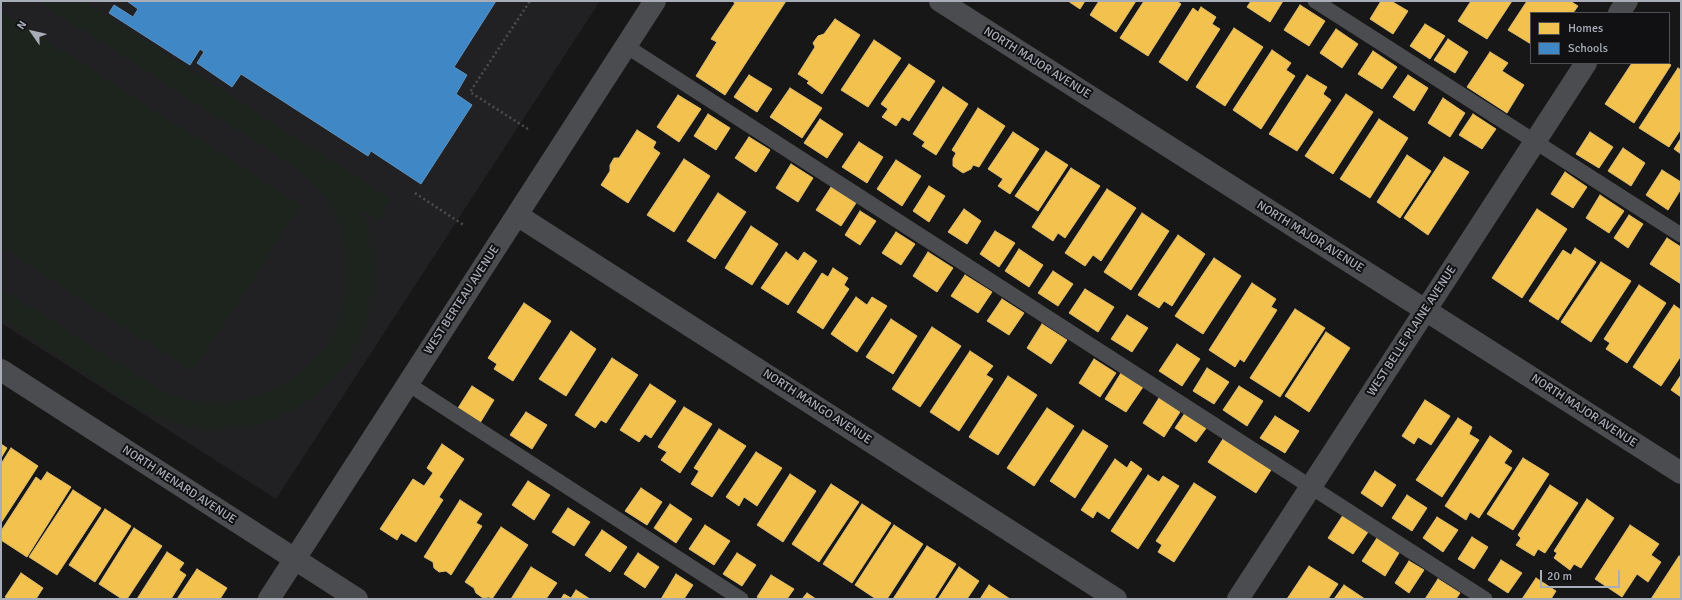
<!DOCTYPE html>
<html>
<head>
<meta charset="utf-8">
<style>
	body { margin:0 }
	#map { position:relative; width:1682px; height:600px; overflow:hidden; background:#171717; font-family:Signika,sans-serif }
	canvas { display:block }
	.frame { position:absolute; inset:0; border:2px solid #a8adb8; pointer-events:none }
	.legend { position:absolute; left:1530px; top:12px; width:140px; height:52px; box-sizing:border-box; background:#111113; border:1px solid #4d4f55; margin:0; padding:5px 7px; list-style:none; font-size:12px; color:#a8adb8 }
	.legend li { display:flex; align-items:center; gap:8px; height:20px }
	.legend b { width:20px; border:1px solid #4d4f55 }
	.north { position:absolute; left:12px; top:12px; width:40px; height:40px; -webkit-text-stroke:3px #111113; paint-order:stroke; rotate:304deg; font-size:11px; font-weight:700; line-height:16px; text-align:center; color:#a8adb8 }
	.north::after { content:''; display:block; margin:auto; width:14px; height:18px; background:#a8adb8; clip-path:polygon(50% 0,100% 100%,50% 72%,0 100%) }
	.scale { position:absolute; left:1540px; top:570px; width:80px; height:18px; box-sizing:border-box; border:2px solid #a8adb8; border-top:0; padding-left:5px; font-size:12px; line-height:14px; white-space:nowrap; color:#a8adb8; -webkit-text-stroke:3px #111113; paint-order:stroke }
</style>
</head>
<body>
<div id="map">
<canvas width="1682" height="600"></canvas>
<div class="frame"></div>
<ul class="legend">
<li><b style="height:11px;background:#f2c14e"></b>Homes</li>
<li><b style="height:11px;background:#3f88c5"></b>Schools</li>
</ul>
<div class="north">N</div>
<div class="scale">20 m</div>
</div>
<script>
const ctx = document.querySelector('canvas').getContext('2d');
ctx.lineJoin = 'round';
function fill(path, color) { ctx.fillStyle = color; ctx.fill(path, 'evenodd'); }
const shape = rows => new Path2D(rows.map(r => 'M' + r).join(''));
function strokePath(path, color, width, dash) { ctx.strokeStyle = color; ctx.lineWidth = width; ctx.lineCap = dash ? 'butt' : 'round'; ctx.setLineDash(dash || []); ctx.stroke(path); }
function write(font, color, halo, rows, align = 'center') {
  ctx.font = font + ' Signika,sans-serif'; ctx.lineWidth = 4; ctx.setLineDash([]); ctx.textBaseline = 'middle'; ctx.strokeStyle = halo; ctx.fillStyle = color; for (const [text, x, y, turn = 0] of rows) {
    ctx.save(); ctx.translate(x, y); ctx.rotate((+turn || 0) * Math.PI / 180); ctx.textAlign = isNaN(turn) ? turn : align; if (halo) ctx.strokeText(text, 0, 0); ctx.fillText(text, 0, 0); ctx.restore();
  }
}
const built = shape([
	[1,1,600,1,276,499,1,323]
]);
const green = shape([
	[38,1,84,1,391,199,378,220,362,210,370,236,375,269,371,305,361,338,351,357,340,372,327,385,300,407,269,421,254,426,206,429,174,423,146,413,1,319,1,288,159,389,175,397,193,401,208,403,241,401,257,397,285,384,299,374,315,360,327,346,336,329,346,296,348,278,347,257,340,225,326,198,305,176,293,166],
	[1,11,301,205,193,372,1,247]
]);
const homes = shape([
	[732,1,786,1,725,95,696,76,717,42,711,39,735,3,732,1],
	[1068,1,1085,1,1080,9,1068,1],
	[1099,1,1136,1,1116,32,1090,15,1099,1],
	[1144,1,1179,1,1178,2,1181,4,1148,56,1120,38,1144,1],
	[1251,1,1283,1,1270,22,1247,7,1251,1],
	[1381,1,1391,1,1408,11,1393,34,1370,19,1381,1],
	[1471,1,1512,1,1487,39,1458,21,1471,1],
	[1527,1,1570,1,1578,6,1573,13,1531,13,1531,44,1508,30,1527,1],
	[1300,5,1325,21,1309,46,1284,30,1300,5],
	[1201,7,1216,17,1212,24,1220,29,1187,81,1159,62,1193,8,1198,12,1201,7],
	[835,19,860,35,822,94,807,83,809,81,798,74,815,47,813,43,818,36,824,34,835,19],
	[1425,24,1445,36,1430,59,1410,46,1425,24],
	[1234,28,1263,47,1225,106,1196,87,1234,28],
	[1336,29,1358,44,1342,68,1320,53,1336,29],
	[1448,39,1468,52,1455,73,1434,60,1448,39],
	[874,40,901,58,868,107,841,90,874,40],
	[1272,50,1291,63,1286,70,1295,76,1261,129,1233,110,1272,50],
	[1373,51,1397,67,1382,89,1358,74,1373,51],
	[1490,52,1508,63,1502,71,1524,85,1507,113,1467,87,1490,52],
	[1632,63,1668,63,1671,65,1634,123,1605,104,1632,63],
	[909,64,935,81,909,121,902,117,896,126,882,117,888,109,881,104,909,64],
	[1678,68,1681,70,1681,129,1669,147,1639,128,1678,68],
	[749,75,772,89,757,112,734,97,749,75],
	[1307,75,1327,87,1323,94,1331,100,1297,151,1269,134,1307,75],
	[1408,75,1428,88,1414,111,1393,97,1408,75],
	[943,87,968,104,936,155,922,146,925,142,913,134,943,87],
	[790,88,822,108,802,138,770,117,790,88],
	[1346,94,1373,112,1333,174,1305,156,1346,94],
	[678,95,701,109,679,142,657,127,678,95],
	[1443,98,1465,113,1450,137,1428,123,1443,98],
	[978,108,1005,126,979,167,973,165,971,169,963,173,953,166,953,159,956,153,952,150,978,108],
	[708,114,730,128,716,150,694,136,708,114],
	[1473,114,1496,129,1482,149,1459,135,1473,114],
	[820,119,843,134,827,158,804,143,820,119],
	[1379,119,1408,138,1370,198,1340,179,1379,119],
	[637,130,656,142,653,148,660,153,628,203,601,185,610,171,610,165,614,158,619,158,637,130],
	[1013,132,1039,149,1010,194,998,186,1003,179,988,169,1013,132],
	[1590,132,1613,147,1599,168,1576,154,1590,132],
	[749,137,770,150,756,172,735,158,749,137],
	[1681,138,1681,154,1674,149,1681,138],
	[859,142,883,157,867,183,842,167,859,142],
	[1623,148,1645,163,1631,186,1608,171,1623,148],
	[1046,151,1068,165,1038,211,1015,196,1046,151],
	[1407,155,1431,171,1400,218,1377,202,1407,155],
	[1444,157,1469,172,1428,235,1404,218,1444,157],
	[684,159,710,176,674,232,647,215,684,159],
	[896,160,921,176,902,206,877,189,896,160],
	[791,164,813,178,798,202,776,188,791,164],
	[1071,168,1100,186,1065,238,1058,233,1053,241,1032,227,1071,168],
	[1662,170,1681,182,1681,189,1668,210,1646,195,1662,170],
	[1565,172,1587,187,1573,208,1551,194,1565,172],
	[929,186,945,196,929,222,913,211,929,186],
	[831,187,856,203,841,226,816,210,831,187],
	[1107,189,1136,208,1101,261,1093,255,1085,266,1065,253,1107,189],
	[718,193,746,212,715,259,687,241,718,193],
	[1600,195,1624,211,1609,233,1586,218,1600,195],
	[964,209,981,221,967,244,948,232,964,209],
	[1537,209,1567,229,1522,298,1492,278,1537,209],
	[860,211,876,221,860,245,845,235,860,211],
	[1142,213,1169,231,1131,290,1104,272,1142,213],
	[1629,215,1643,224,1628,248,1614,238,1629,215],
	[751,226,778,244,752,285,725,268,751,226],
	[995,231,1015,243,999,267,980,254,995,231],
	[896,232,915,244,901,265,882,253,896,232],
	[1178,235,1205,254,1172,306,1164,301,1159,308,1138,295,1178,235],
	[1667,238,1681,247,1681,284,1650,264,1667,238],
	[1575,248,1596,262,1558,320,1529,301,1563,250,1571,255,1575,248],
	[1019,249,1043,265,1029,287,1005,271,1019,249],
	[786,252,798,261,804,252,817,261,788,305,761,288,786,252],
	[928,252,953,268,937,292,913,276,928,252],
	[1214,258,1241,276,1203,334,1175,316,1214,258],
	[1601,262,1631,281,1591,342,1561,322,1601,262],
	[833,268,848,278,844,285,849,289,823,329,797,312,822,273,828,277,833,268],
	[1053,271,1073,284,1058,306,1038,293,1053,271],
	[965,275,992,292,978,313,951,296,965,275],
	[1252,283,1276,299,1271,307,1277,310,1244,362,1240,359,1235,367,1209,350,1252,283],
	[1639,285,1666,303,1627,363,1606,349,1610,343,1604,339,1639,285],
	[1085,289,1114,307,1098,332,1069,313,1085,289],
	[856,297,867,305,872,297,887,306,857,352,831,334,856,297],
	[1002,299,1024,313,1009,335,987,321,1002,299],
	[524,303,551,321,513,381,494,369,497,364,488,358,524,303],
	[1674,305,1681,310,1681,356,1661,386,1633,367,1674,305],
	[1295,309,1325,328,1280,397,1250,378,1295,309],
	[1127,315,1148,328,1132,352,1111,339,1127,315],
	[891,319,917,336,893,374,866,357,891,319],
	[1042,324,1067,340,1051,364,1027,348,1042,324],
	[932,327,961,346,920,407,892,389,932,327],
	[571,331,596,349,566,396,539,379,571,331],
	[1326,332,1350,348,1309,412,1285,396,1326,332],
	[1177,344,1200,359,1182,386,1159,371,1177,344],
	[970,351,993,366,986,375,993,379,959,431,930,412,970,351],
	[612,358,638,375,606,423,601,420,595,428,575,415,612,358],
	[1094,359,1116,373,1100,397,1079,383,1094,359],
	[1207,368,1229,382,1214,404,1193,391,1207,368],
	[1121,373,1143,387,1126,412,1105,399,1121,373],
	[1681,375,1681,397,1671,390,1681,375],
	[1008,376,1037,395,998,455,969,437,1008,376],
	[650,384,676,401,651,438,645,434,639,442,620,430,650,384],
	[472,386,494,400,480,423,458,408,472,386],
	[1239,386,1263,401,1247,426,1223,410,1239,386],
	[1159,398,1180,412,1164,437,1143,423,1159,398],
	[1425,400,1450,416,1431,445,1418,437,1414,444,1402,436,1425,400],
	[684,407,712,424,680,473,661,460,667,452,658,447,684,407],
	[1047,408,1074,426,1034,486,1007,468,1047,408],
	[526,412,547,425,532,449,510,435,526,412],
	[1185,413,1207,427,1196,442,1175,428,1185,413],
	[1275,416,1299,431,1285,453,1260,438,1275,416],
	[1458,418,1472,427,1469,434,1479,440,1442,497,1416,480,1458,418],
	[719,429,746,446,712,497,691,484,699,471,694,468,719,429],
	[1083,430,1108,446,1075,498,1050,481,1083,430],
	[1490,436,1512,451,1504,463,1512,468,1479,518,1470,512,1466,520,1445,506,1490,436],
	[1223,439,1271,470,1256,493,1208,462,1223,439],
	[1,444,7,448,1,458,1,444],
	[442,444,464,459,439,497,443,500,416,542,401,533,397,540,380,529,413,479,424,486,433,473,427,468,442,444],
	[11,448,38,466,1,523,1,464,11,448],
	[756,452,782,468,757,506,744,497,739,506,726,497,756,452],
	[1523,458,1549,474,1513,530,1487,514,1523,458],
	[1115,459,1127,468,1131,461,1142,469,1109,519,1097,511,1093,518,1081,510,1115,459],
	[1375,471,1396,485,1382,507,1361,493,1375,471],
	[47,472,71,487,27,557,1,540,1,531,36,477,41,481,47,472],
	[790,474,816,491,783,542,757,525,790,474],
	[1148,475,1159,482,1163,476,1179,486,1138,549,1111,531,1148,475],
	[528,481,550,495,534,520,512,505,528,481],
	[1194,483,1216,497,1174,562,1158,552,1162,545,1156,541,1194,483],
	[831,484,859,502,819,562,792,544,831,484],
	[1550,485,1578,503,1545,553,1538,549,1534,556,1516,545,1521,538,1518,535,1550,485],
	[641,488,662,502,647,525,625,511,641,488],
	[73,490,101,508,57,575,29,557,73,490],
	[1407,495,1427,508,1412,531,1392,518,1407,495],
	[1587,499,1614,518,1581,568,1574,564,1570,570,1554,558,1557,553,1554,551,1587,499],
	[460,500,482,514,476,523,482,526,451,575,446,571,439,572,434,568,433,562,424,557,460,500],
	[670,504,692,519,676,543,654,528,670,504],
	[862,504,891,523,852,583,823,564,862,504],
	[568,508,590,522,574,546,552,532,568,508],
	[105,509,131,526,95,582,69,565,105,509],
	[1343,515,1368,532,1353,554,1328,538,1343,515],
	[1437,517,1458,530,1443,552,1423,538,1437,517],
	[705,525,730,541,714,565,689,549,705,525],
	[894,525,923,544,887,599,876,599,855,585,894,525],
	[1630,525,1659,544,1651,555,1661,562,1648,582,1637,574,1622,597,1595,579,1630,525],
	[501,527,528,545,492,599,489,597,483,598,476,593,474,588,465,582,501,527],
	[134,528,162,546,127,599,122,599,99,584,134,528],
	[602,530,627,547,610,572,585,555,602,530],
	[1472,537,1488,547,1474,569,1458,559,1472,537],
	[1377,538,1399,553,1385,576,1362,561,1377,538],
	[927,546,956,564,934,599,893,599,927,546],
	[167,552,184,563,179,570,186,575,171,599,137,599,167,552],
	[638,553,659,567,645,588,624,574,638,553],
	[737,553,756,565,742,586,723,574,737,553],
	[1679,556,1681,557,1681,599,1651,599,1679,556],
	[1501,560,1522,573,1508,593,1488,580,1501,560],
	[1409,561,1424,570,1409,593,1395,583,1409,561],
	[1309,566,1338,584,1328,599,1287,599,1309,566],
	[531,567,557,583,546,599,511,599,531,567],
	[959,567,979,581,967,599,938,599,959,567],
	[197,569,227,588,220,599,177,599,197,569],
	[21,573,43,588,36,599,8,599,5,597,21,573],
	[676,574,693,585,684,599,661,599,676,574],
	[771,575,794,589,787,599,760,599,757,597,771,575],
	[1536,578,1556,591,1551,599,1522,599,1536,578],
	[1438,579,1460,593,1456,599,1425,599,1438,579],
	[989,585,1010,599,980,599,989,585],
	[1344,585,1365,599,1334,599,1344,585],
	[576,590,590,599,561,599,564,594,571,598,576,590],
	[807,593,816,599,802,599,807,593]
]);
const schools = shape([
	[127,1,496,1,454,67,467,75,456,94,472,105,421,184,371,151,368,156,241,74,232,87,197,63,204,52,200,49,190,65,109,13,114,5,133,17,138,9,127,1]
]);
const path = shape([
	[528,129,470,92,530,1],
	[415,193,465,226]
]);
const service = shape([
	[1315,1,1681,235],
	[626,46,1485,599],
	[408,384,741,599]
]);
const minor = shape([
	[940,1,1681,473],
	[1619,13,1627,1],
	[517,215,1116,599],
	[1,370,357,599],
	[269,599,655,1],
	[1238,599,1586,63]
]);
const streetNames = [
	["NORTH MAJOR AVENUE",1037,63,32],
	["NORTH MAJOR AVENUE",1310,237,32],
	["WEST BERTEAU AVENUE",462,300,-57],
	["WEST BELLE PLAINE AVENUE",1412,331,-57],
	["NORTH MANGO AVENUE",817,407,33],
	["NORTH MAJOR AVENUE",1584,411,33],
	["NORTH MENARD AVENUE",179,485,33]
];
fill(built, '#212123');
fill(green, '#1d241e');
fill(homes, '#f2c14e');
strokePath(homes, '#dcbb6e', 1);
fill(schools, '#3f88c5');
strokePath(schools, '#5e93c1', 1);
strokePath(path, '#4d4e52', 2.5, [2, 3]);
strokePath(service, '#4b4c50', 15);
strokePath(minor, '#4b4c50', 22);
write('12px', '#a8adb8', '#111113', streetNames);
</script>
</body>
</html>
